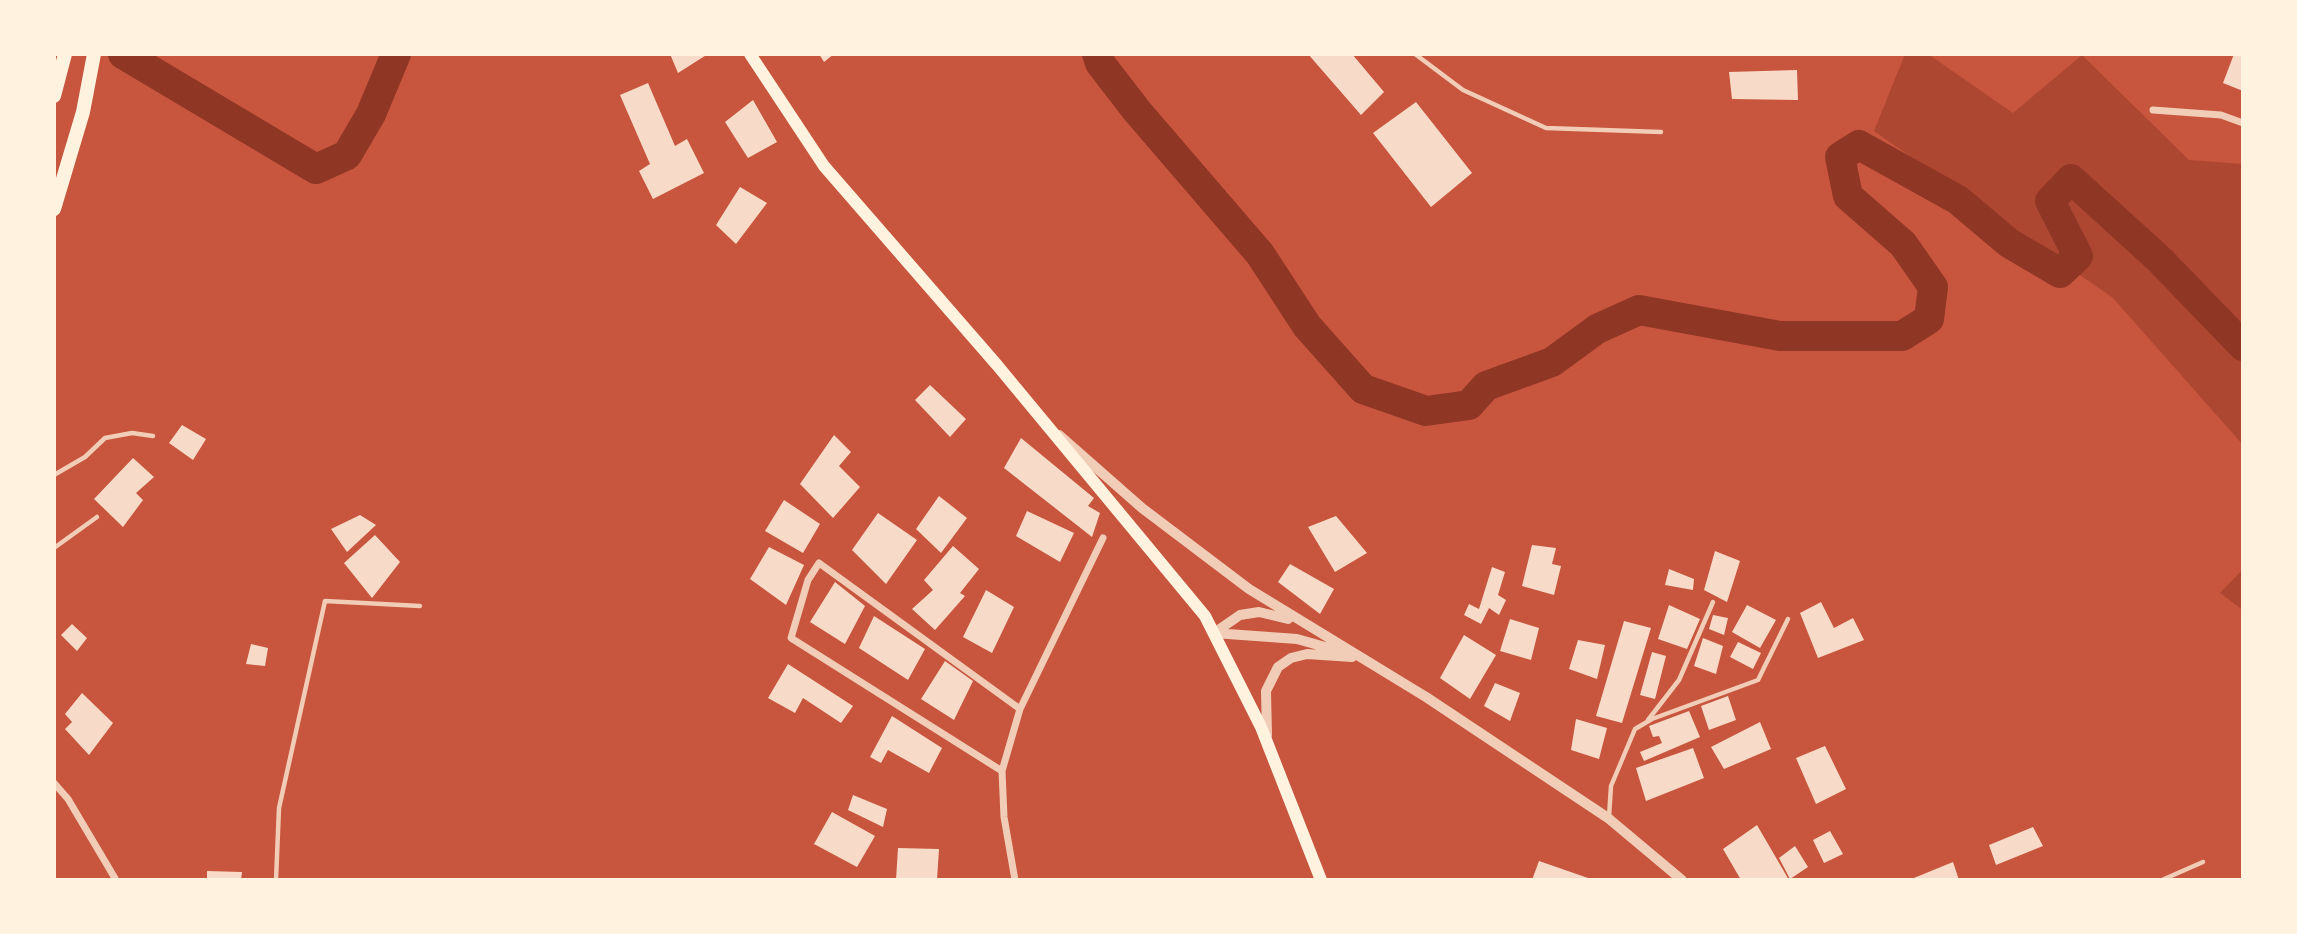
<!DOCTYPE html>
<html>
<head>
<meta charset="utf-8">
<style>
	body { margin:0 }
	#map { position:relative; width:2297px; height:934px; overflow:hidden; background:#c8553d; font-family:"Varela Round",sans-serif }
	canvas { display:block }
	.frame { position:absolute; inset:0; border:56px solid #fff3e0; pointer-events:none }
</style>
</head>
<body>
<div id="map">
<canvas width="2297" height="934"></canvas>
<div class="frame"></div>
</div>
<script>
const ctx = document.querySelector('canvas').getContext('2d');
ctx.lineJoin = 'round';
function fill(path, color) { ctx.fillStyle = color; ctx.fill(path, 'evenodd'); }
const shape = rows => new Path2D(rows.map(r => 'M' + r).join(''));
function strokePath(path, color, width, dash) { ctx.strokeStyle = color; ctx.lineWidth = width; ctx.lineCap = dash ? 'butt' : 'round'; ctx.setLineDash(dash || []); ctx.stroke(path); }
const green = shape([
	[1905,54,1928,54,2013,113,2082,55,2189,160,2243,164,2243,445,2113,298,1874,131],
	[2243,569,2243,610,2220,593]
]);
const river = shape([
	[123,54,316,169,347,155,371,114,396,54],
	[1097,54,1100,63,1137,111,1260,254,1307,326,1363,389,1426,411,1469,405,1486,386,1552,362,1597,329,1639,310,1780,336,1902,336,1929,319,1933,287,1903,244,1848,196,1840,157,1859,145,1958,200,2009,243,2060,273,2078,256,2050,201,2071,179,2160,260,2243,346]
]);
const building = shape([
	[670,54,708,54,678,73],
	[819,54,834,54,824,62],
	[1308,54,1352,54,1384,92,1361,115],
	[2234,54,2243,54,2243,91,2223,83],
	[1797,70,1798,100,1732,99,1729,72],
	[648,83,675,146,687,139,704,173,653,199,639,171,650,164,620,95],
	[753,100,777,142,748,158,725,122],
	[1416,102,1472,173,1431,207,1373,133],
	[740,187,767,203,736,244,716,225],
	[930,385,966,419,950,437,915,400],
	[182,425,206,439,193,460,169,443],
	[834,435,851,452,839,466,860,487,833,518,800,484],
	[1021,438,1094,498,1088,506,1100,513,1092,537,1004,468],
	[133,458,154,477,136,493,143,500,123,527,94,499],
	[939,496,967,518,941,553,916,529],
	[784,500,820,524,803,553,765,531],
	[1027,511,1074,533,1060,562,1016,536],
	[878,513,917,540,886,584,852,550],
	[360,515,376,525,347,552,331,529],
	[1336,516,1367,553,1335,572,1308,527],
	[375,535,400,562,372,598,344,563],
	[1532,545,1556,548,1552,564,1561,566,1554,595,1522,586],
	[953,546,979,569,960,593,965,596,935,630,912,609,933,590,924,580],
	[769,547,804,565,786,605,750,579],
	[1715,551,1740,561,1727,602,1704,590],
	[1290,564,1334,589,1320,614,1278,582],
	[1492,567,1505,572,1498,595,1506,600,1499,615,1489,608,1481,624,1464,615,1469,604,1479,609],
	[1669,569,1694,579,1693,590,1665,585],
	[835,582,865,606,845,644,810,622],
	[986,590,1014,607,992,653,963,637],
	[1821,602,1834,628,1853,618,1864,640,1818,658,1800,613],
	[1669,605,1700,619,1687,649,1658,639],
	[1747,605,1776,620,1760,648,1732,632],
	[1713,615,1728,618,1724,635,1709,629],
	[874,616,925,649,908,680,859,648],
	[1510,619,1539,628,1531,660,1500,651],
	[1624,621,1651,628,1622,723,1596,716],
	[72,624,87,638,77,651,61,635],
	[1464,635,1496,655,1470,699,1440,678],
	[1703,638,1723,646,1716,674,1694,666],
	[1578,640,1605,645,1597,679,1569,669],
	[1738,642,1761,653,1753,669,1730,657],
	[251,644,268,648,265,666,246,664],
	[1652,652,1666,656,1655,699,1640,695],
	[945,661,973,681,954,720,921,699],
	[788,664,853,706,841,723,803,698,795,713,768,698],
	[1495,683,1520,693,1510,721,1484,706],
	[82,693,113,723,89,755,65,729,72,722,65,714],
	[1728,696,1736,720,1709,730,1701,706],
	[1689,711,1700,737,1644,761,1640,752,1662,743,1659,736,1653,737,1649,726],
	[892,716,942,748,929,773,888,750,881,763,870,757],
	[1576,719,1607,728,1599,759,1571,750],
	[1760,722,1771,749,1724,769,1711,747],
	[1825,746,1846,789,1816,804,1796,758],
	[1693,748,1704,778,1646,801,1636,768],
	[853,795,887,809,883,827,848,810],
	[832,812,875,836,857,867,814,844],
	[1757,825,1789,880,1741,880,1723,849],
	[2033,827,2043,846,1996,865,1989,845],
	[1830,831,1843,854,1824,863,1813,840],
	[1795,846,1808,867,1790,879,1779,858],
	[898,848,939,849,937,880,896,880],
	[1539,861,1591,879,1591,880,1532,880],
	[1953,862,1959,880,1909,880],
	[207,871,242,872,241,880,207,880]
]);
const service = shape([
	[1415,54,1463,90,1546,128,1661,132],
	[54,475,85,457,105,438,132,433,153,436],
	[54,548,97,517],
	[1648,720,1679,680,1713,602],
	[1609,817,1611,786,1635,729,1652,719,1758,680,1788,619],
	[276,880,279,808,325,601,420,606],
	[2162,880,2203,862]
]);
const minor = shape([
	[2153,110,2221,115,2243,123],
	[1002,771,791,638,808,580,819,563,1020,709],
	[54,783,68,799,116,880],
	[1015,880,1004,817,1002,771,1020,709,1103,538]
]);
const tertiary = shape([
	[1059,435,1142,508,1249,589,1426,697,1608,818,1682,880],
	[1214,633,1297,639,1336,650],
	[1214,633,1240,615,1259,612,1288,619],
	[1267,735,1266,691,1278,667,1291,658,1307,654,1352,657]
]);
const secondary = shape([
	[750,54,824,166,997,365,1205,616,1261,727,1321,880]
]);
const trunk = shape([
	[54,96,65,54],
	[54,209,83,112,94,54]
]);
fill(green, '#ae4732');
strokePath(river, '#8f3625', 30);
fill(building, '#f7dbc8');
strokePath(service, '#f1ccb7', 4.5);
strokePath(minor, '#f1ccb7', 7);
strokePath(tertiary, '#f1ccb7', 10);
strokePath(secondary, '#fff3e0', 12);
strokePath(trunk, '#fff3e0', 14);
</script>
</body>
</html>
